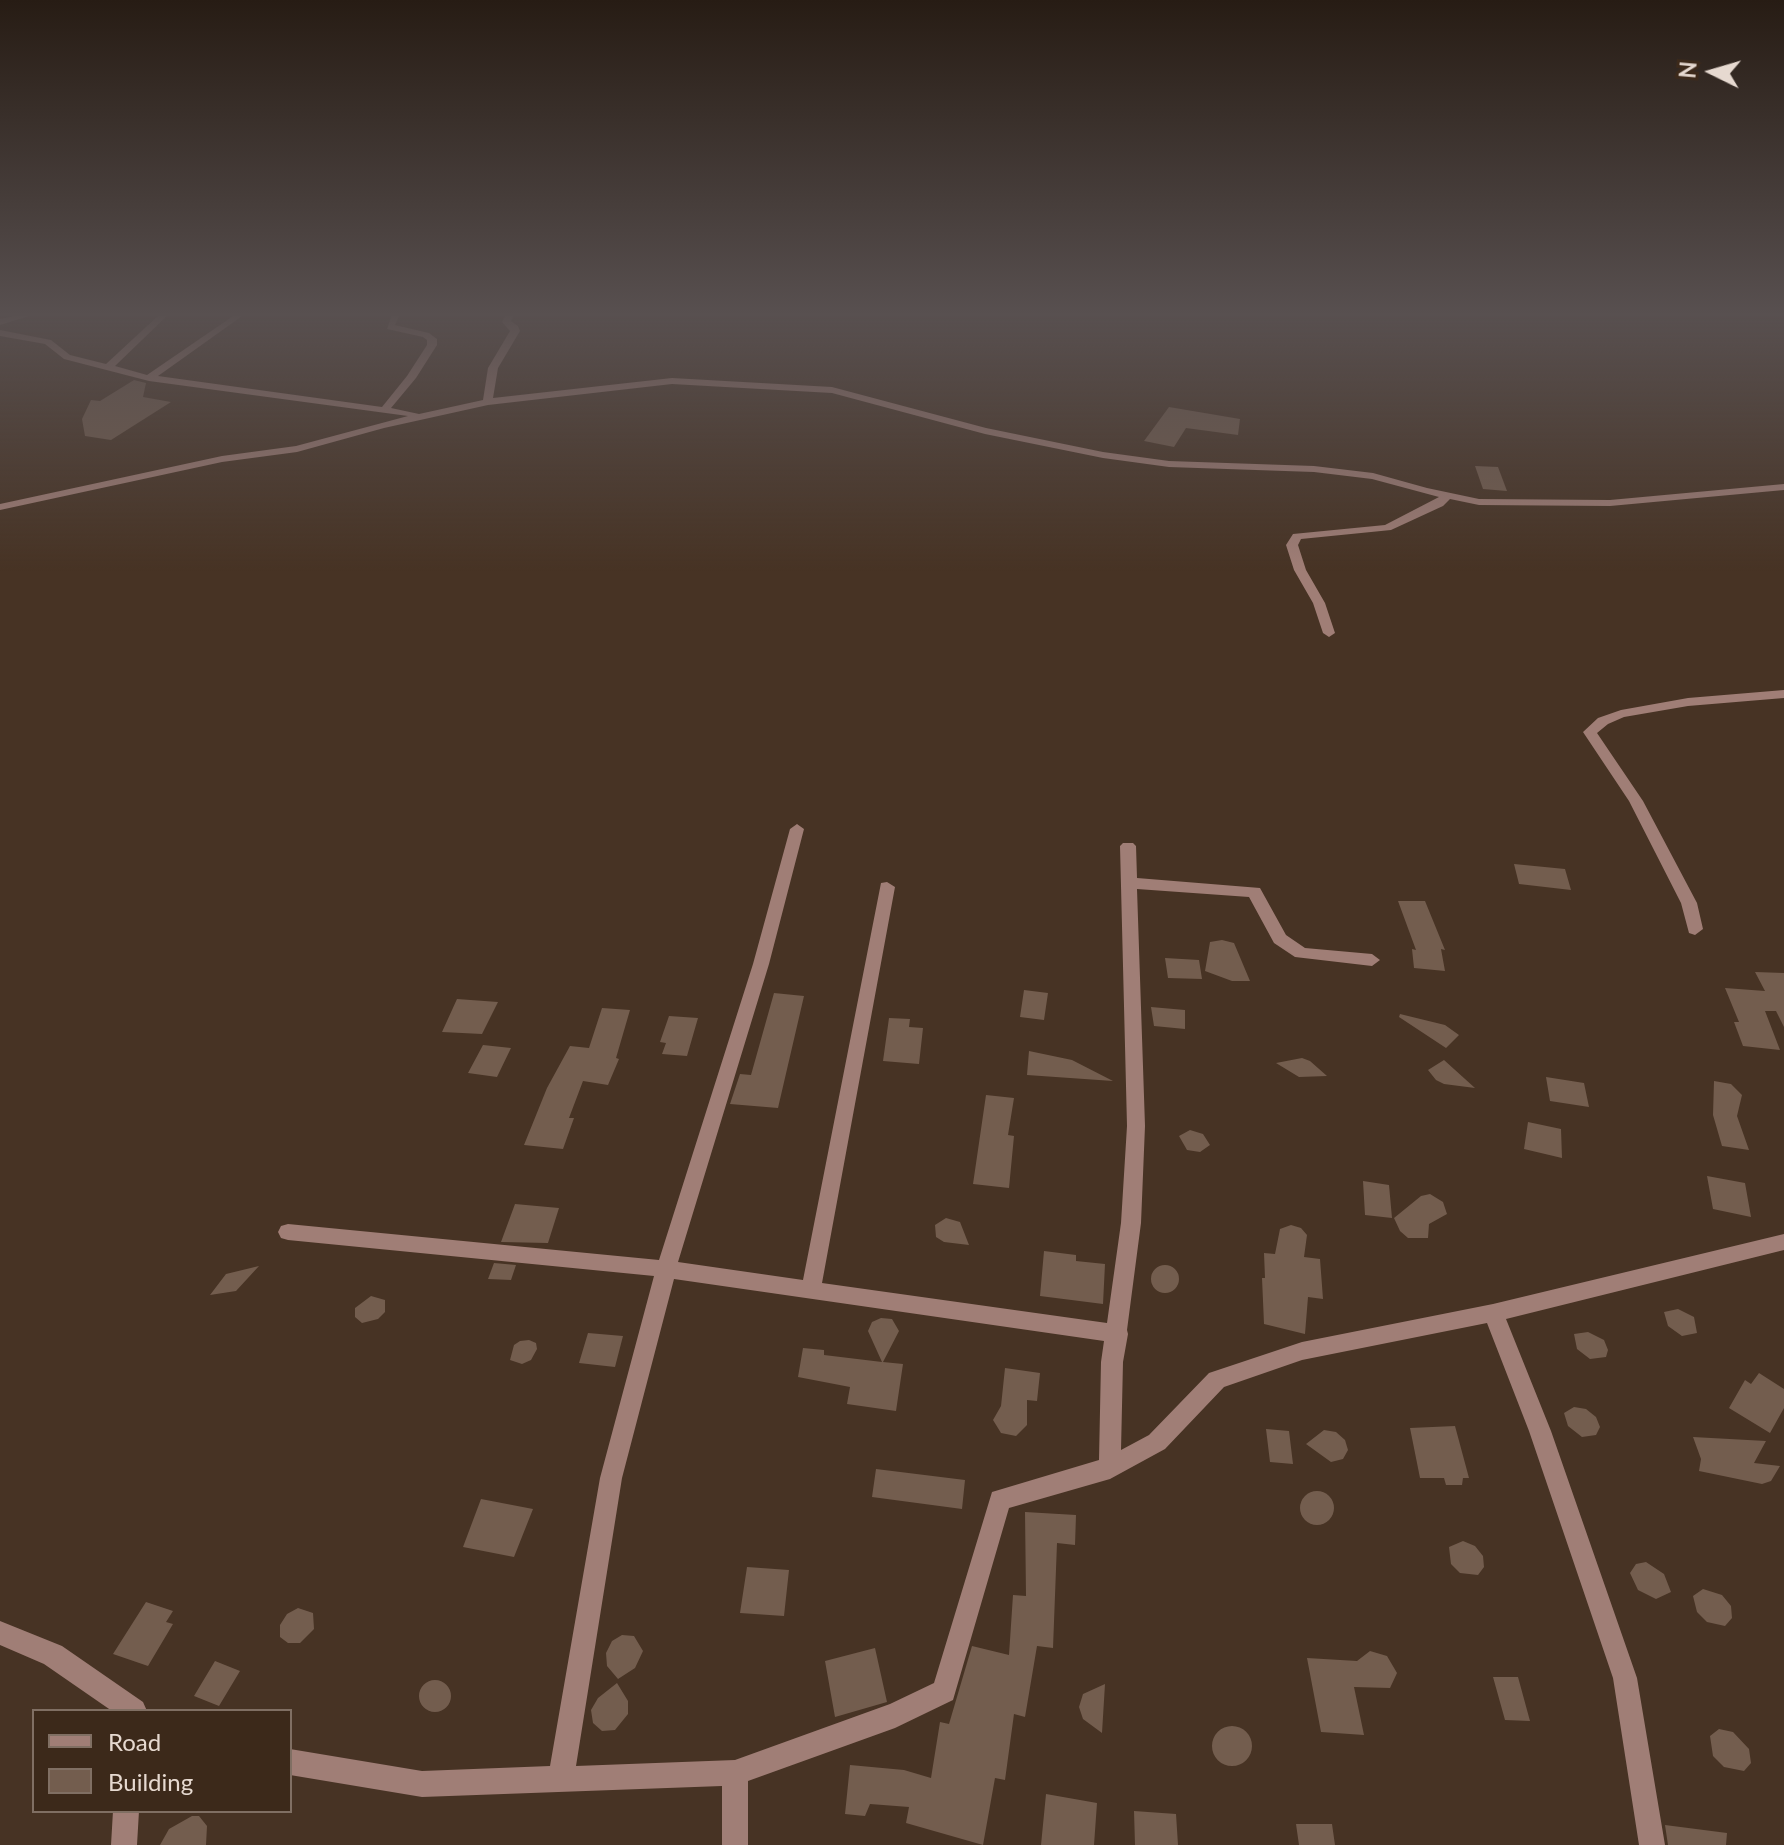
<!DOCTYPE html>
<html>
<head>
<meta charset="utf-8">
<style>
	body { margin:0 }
	#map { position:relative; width:1784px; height:1845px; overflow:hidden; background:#473324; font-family:Lato,sans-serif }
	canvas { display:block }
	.legend { position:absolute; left:32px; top:1709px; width:260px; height:104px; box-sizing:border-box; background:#3c291a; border:2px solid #806f63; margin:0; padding:10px 14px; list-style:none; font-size:24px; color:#e6d9d0 }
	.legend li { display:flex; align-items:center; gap:16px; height:40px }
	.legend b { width:40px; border:2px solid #806f63 }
	.north { position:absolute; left:1672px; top:32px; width:80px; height:80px; -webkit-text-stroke:6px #3c291a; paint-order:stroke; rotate:275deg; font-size:22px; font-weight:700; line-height:32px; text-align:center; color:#e6d9d0 }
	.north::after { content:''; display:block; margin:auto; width:28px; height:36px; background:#e6d9d0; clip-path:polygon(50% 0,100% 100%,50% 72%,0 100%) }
</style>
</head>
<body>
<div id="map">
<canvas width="1784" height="1845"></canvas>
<ul class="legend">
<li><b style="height:10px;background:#a07e76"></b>Road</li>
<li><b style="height:22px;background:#735d4e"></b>Building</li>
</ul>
<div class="north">N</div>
</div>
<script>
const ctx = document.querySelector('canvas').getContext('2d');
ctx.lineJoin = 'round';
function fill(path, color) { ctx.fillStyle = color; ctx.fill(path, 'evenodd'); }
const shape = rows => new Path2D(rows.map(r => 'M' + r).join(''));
const building = shape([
	[134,380,146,383,143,397,171,402,111,440,85,436,82,419,91,400,100,401],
	[1169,407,1240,419,1238,435,1186,428,1174,447,1144,441],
	[1475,466,1498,467,1507,491,1483,489],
	[1514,864,1565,869,1571,890,1519,884],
	[1398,901,1425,901,1445,950,1441,949,1445,971,1414,968,1412,949,1416,950],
	[1222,940,1234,943,1250,981,1232,981,1205,971,1210,942],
	[1165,958,1199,960,1202,979,1168,978],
	[1755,972,1784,973,1784,1027,1776,1011,1765,1011,1780,1050,1743,1046,1734,1022,1739,1022,1725,988,1765,991],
	[1024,990,1048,993,1044,1020,1020,1017],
	[774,993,804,996,778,1108,730,1104,740,1074,751,1075],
	[457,999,498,1002,482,1034,442,1032],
	[1151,1007,1185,1010,1185,1029,1154,1026],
	[602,1008,630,1010,616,1058,619,1059,608,1085,583,1081,569,1118,574,1118,563,1149,524,1145,547,1088,570,1046,589,1048],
	[1400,1014,1445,1025,1459,1035,1446,1048,1399,1017],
	[669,1016,698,1018,687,1056,662,1054,666,1043,660,1042],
	[889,1018,910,1019,909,1027,923,1028,919,1064,883,1061],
	[483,1045,511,1048,497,1077,468,1073],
	[1029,1051,1072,1060,1113,1081,1027,1075],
	[1302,1058,1310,1061,1327,1076,1299,1077,1276,1063],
	[1444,1060,1475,1088,1444,1084,1436,1080,1428,1070],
	[1546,1077,1584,1083,1589,1107,1550,1101],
	[1714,1081,1731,1084,1742,1095,1737,1116,1749,1150,1722,1146,1713,1115],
	[986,1095,1014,1098,1008,1135,1014,1136,1009,1188,973,1184],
	[1528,1122,1561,1129,1562,1158,1524,1149],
	[1190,1130,1203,1134,1210,1145,1200,1152,1187,1150,1179,1136],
	[1707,1176,1745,1183,1751,1217,1713,1209],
	[1363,1181,1389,1185,1392,1218,1365,1215],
	[1430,1194,1443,1202,1447,1214,1429,1224,1428,1238,1408,1238,1400,1231,1394,1218,1421,1196],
	[515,1204,559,1208,548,1243,501,1242],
	[946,1218,960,1222,969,1245,944,1242,936,1237,935,1225],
	[1291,1225,1301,1228,1307,1235,1304,1257,1320,1259,1323,1299,1308,1297,1305,1334,1264,1324,1262,1278,1265,1278,1264,1253,1275,1254,1280,1229],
	[1044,1251,1076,1255,1076,1261,1105,1264,1103,1304,1040,1296],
	[494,1263,516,1265,511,1280,488,1279],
	'1151 1279a14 14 0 1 1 28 0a14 14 0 1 1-28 0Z',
	[259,1266,236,1291,210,1295,226,1274],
	[371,1296,385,1300,385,1312,378,1319,362,1323,355,1317,355,1308],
	[1678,1309,1694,1317,1697,1333,1682,1336,1668,1326,1664,1312],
	[881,1318,892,1319,899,1331,883,1362,903,1364,896,1411,847,1404,850,1387,798,1377,803,1348,824,1350,824,1355,882,1362,868,1331,872,1322],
	[1588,1332,1604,1340,1608,1350,1606,1357,1590,1359,1577,1349,1574,1334],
	[588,1333,623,1336,615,1367,579,1363],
	[529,1340,536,1343,537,1349,531,1360,522,1364,510,1360,514,1345,520,1341],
	[1005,1368,1040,1373,1037,1401,1027,1400,1027,1425,1016,1436,1001,1433,993,1420,1001,1406],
	[1759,1373,1784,1389,1784,1408,1770,1433,1729,1408,1745,1380,1751,1384],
	[1574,1407,1586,1409,1596,1417,1600,1427,1596,1435,1582,1437,1568,1426,1564,1413],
	[1455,1426,1469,1478,1463,1478,1462,1485,1446,1485,1444,1478,1420,1478,1410,1428],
	[1266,1429,1289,1431,1293,1464,1270,1462],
	[1324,1430,1336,1432,1345,1440,1348,1450,1343,1459,1331,1462,1306,1444],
	[1693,1437,1766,1441,1754,1463,1780,1466,1771,1481,1762,1484,1699,1471,1701,1459],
	[876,1469,965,1480,962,1509,872,1497],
	'1300 1508a17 17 0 1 1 34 0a17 17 0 1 1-34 0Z',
	[481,1499,533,1509,514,1557,463,1547],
	[1025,1512,1076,1515,1075,1545,1057,1543,1053,1648,1037,1646,1025,1717,1014,1714,1005,1780,995,1778,983,1845,906,1823,909,1807,870,1804,865,1816,845,1814,850,1765,904,1770,931,1778,940,1722,949,1724,972,1646,1009,1655,1013,1595,1026,1596],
	[1463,1541,1475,1546,1483,1556,1484,1567,1478,1575,1460,1573,1451,1564,1449,1547],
	[1646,1562,1664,1574,1671,1592,1656,1599,1638,1590,1630,1573,1636,1564],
	[747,1567,789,1570,784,1616,740,1613],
	[1703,1589,1722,1595,1731,1606,1732,1618,1725,1626,1707,1622,1697,1612,1693,1596],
	[146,1602,173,1611,166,1622,173,1624,148,1666,113,1654],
	[298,1608,313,1613,314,1629,300,1643,288,1643,280,1637,280,1625,287,1614],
	[622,1635,634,1636,643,1651,635,1668,618,1679,607,1666,606,1653,612,1641],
	[875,1648,887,1702,835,1717,825,1661],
	[1370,1651,1387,1656,1397,1673,1390,1688,1354,1687,1364,1735,1321,1732,1307,1658,1357,1661],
	[215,1661,240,1671,219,1706,194,1696],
	[1493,1677,1518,1677,1530,1721,1505,1720],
	'419 1696a16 16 0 1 1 32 0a16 16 0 1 1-32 0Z',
	[617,1683,628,1701,628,1714,615,1730,602,1731,593,1723,591,1710,598,1698],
	[1105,1684,1102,1733,1083,1719,1079,1707,1083,1694],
	'1212 1746a20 20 0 1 1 40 0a20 20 0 1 1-40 0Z',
	[1719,1729,1733,1732,1749,1749,1751,1763,1744,1771,1724,1767,1713,1756,1710,1736],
	[1046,1794,1097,1803,1094,1845,1041,1845],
	[1134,1811,1176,1814,1178,1845,1135,1845],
	[192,1816,199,1816,207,1826,206,1845,160,1845,169,1829],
	[1296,1824,1332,1824,1335,1845,1299,1845],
	[1665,1825,1727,1833,1726,1845,1668,1845]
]);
const street = shape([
	[23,314,36,314,0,325,0,319,23,314],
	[160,314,169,314,115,366,147,375,236,314,245,314,158,376,382,407,407,376,427,345,427,340,423,337,387,329,392,314,400,314,395,325,429,333,437,339,437,345,416,378,391,408,419,414,483,400,488,368,510,331,502,322,506,314,514,314,511,321,518,326,520,331,498,368,493,398,672,378,832,387,986,428,1103,452,1169,461,1314,466,1373,473,1427,488,1479,499,1610,500,1784,484,1784,490,1610,506,1479,505,1450,499,1443,506,1391,530,1301,539,1298,545,1306,570,1325,603,1335,633,1329,637,1323,633,1313,603,1294,570,1286,545,1293,534,1385,525,1439,497,1372,479,1314,472,1169,467,1103,458,985,434,832,393,672,384,488,405,384,428,297,452,222,462,0,510,0,504,222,456,296,446,408,416,149,381,64,359,45,344,0,336,0,330,51,340,70,355,106,364,160,314],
	[1784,690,1784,698,1688,706,1624,717,1608,724,1597,733,1643,801,1697,903,1703,929,1695,935,1689,933,1681,903,1629,801,1583,732,1598,718,1621,710,1688,698,1784,690],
	[797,824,804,829,769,964,678,1262,803,1280,881,883,887,882,895,887,822,1283,1107,1323,1121,1223,1127,1126,1120,846,1123,843,1133,843,1136,846,1137,878,1260,888,1286,935,1305,948,1372,954,1380,960,1372,966,1295,957,1274,943,1249,897,1137,889,1145,1126,1141,1223,1127,1330,1128,1334,1123,1362,1121,1450,1149,1435,1209,1373,1302,1342,1493,1304,1784,1234,1784,1250,1506,1319,1551,1431,1637,1678,1665,1845,1639,1845,1613,1678,1529,1431,1487,1323,1302,1360,1224,1387,1165,1449,1110,1479,1009,1508,953,1700,895,1728,748,1781,748,1845,722,1845,722,1786,422,1797,290,1775,290,1749,422,1771,550,1766,600,1478,654,1276,288,1240,281,1238,278,1232,281,1226,288,1224,659,1260,753,964,790,829,797,824],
	[674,1279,1104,1341,1101,1362,1099,1460,992,1492,934,1683,890,1704,735,1760,576,1766,622,1478,674,1279],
	[0,1621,62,1646,143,1702,147,1711,112,1711,44,1664,0,1645,0,1621],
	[113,1811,139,1811,137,1845,111,1845,113,1811]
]);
fill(building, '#735d4e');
fill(street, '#a07e76');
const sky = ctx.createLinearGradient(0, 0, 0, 572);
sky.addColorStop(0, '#271c14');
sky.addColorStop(0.55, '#585050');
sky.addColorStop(1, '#58505000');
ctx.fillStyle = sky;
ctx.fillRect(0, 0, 1784, 572);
</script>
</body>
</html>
